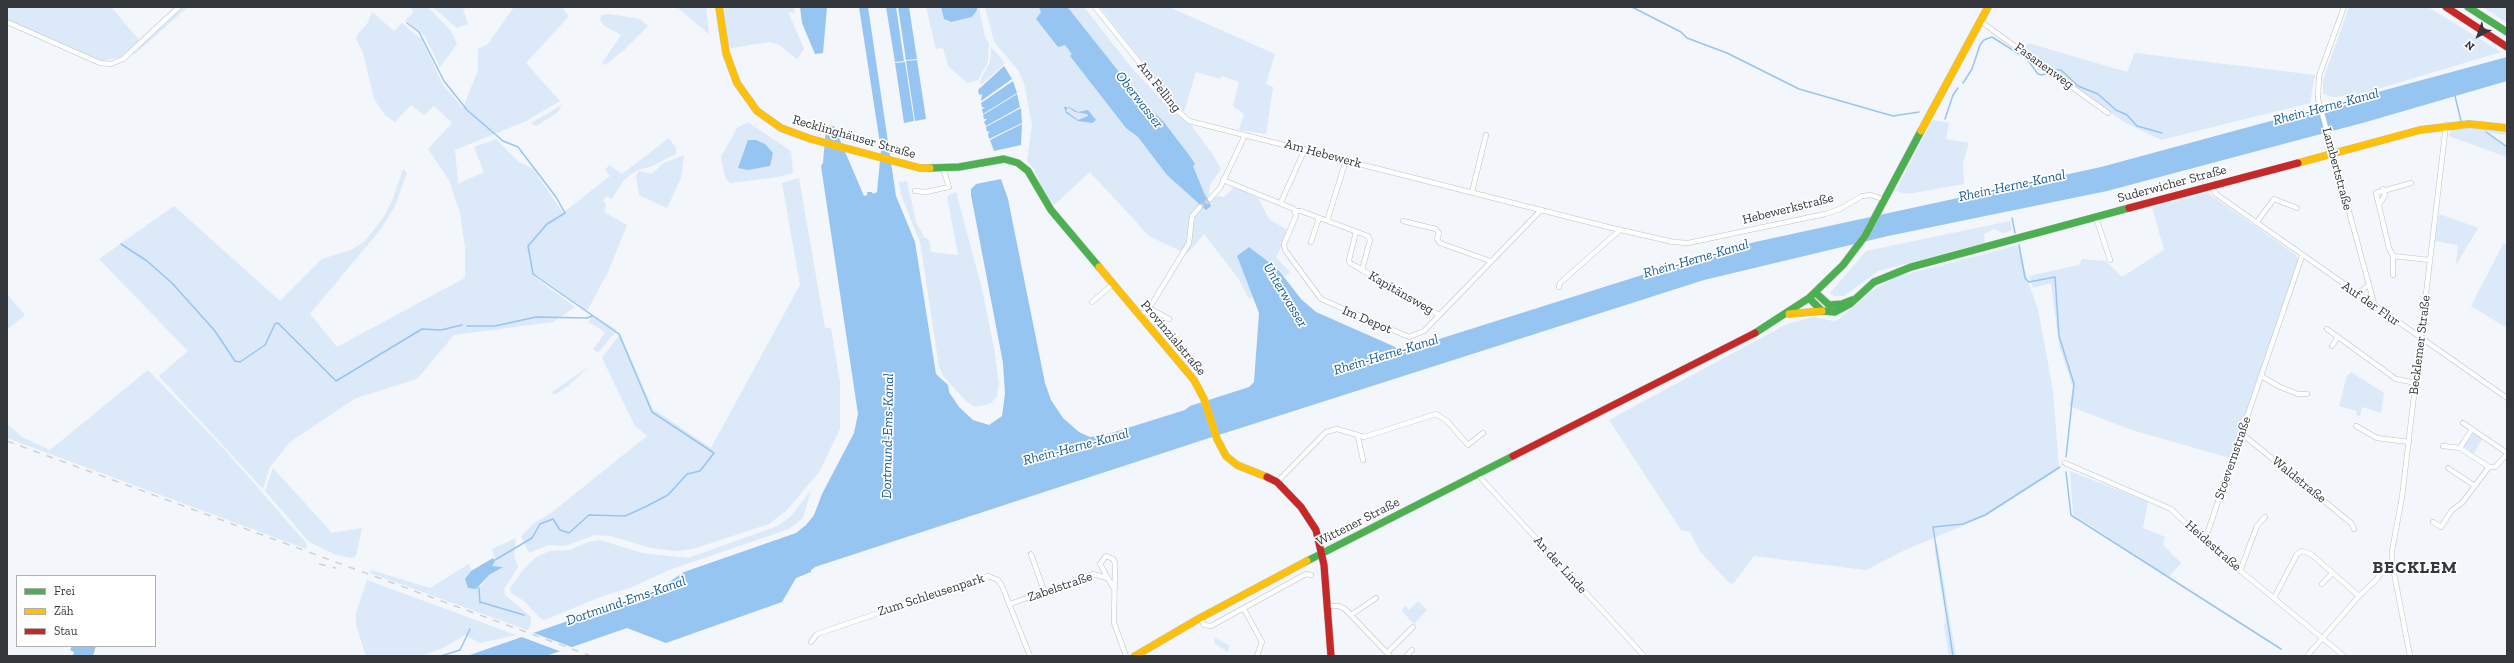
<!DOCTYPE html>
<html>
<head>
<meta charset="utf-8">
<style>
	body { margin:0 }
	#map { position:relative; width:2514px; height:663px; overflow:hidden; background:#f3f6fa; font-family:"Zilla Slab",serif }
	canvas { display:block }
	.frame { position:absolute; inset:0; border:8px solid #34383c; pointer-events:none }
	.legend { position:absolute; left:16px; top:575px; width:140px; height:72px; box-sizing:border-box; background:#fff; border:1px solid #aeafb1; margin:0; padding:5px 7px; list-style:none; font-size:12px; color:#34383c }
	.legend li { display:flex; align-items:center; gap:8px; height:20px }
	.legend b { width:20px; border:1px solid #aeafb1 }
	.north { position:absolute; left:2458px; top:16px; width:40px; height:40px; -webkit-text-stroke:3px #fff; paint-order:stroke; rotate:221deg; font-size:11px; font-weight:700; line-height:16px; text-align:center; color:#34383c }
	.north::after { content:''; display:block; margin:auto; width:14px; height:18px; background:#34383c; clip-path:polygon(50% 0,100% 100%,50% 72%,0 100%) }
</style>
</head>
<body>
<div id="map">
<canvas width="2514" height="663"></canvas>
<div class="frame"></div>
<ul class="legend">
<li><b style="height:5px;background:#4caf50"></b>Frei</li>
<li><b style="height:5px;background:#ffc107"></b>Zäh</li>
<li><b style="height:5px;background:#c62828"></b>Stau</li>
</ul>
<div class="north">N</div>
</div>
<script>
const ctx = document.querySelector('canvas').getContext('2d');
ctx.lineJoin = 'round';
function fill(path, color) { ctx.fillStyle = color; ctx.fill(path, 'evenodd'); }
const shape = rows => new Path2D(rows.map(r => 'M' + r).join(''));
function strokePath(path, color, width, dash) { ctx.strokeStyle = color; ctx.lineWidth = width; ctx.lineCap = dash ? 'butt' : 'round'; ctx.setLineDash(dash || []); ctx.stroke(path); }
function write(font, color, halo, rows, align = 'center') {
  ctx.font = font + ' "Zilla Slab",serif'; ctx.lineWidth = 3.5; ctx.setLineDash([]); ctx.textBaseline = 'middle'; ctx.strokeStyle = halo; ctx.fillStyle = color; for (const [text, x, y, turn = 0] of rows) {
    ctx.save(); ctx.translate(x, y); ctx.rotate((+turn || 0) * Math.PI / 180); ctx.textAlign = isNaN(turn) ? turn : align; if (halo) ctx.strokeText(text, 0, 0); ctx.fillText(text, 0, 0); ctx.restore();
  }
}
const green = shape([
	[7,7,111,7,139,40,174,7,188,7,136,53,103,61,7,20],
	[411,7,428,7,451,31,457,44,440,67,425,36,405,20,413,13],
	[433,7,475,7,463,9,468,24,457,28],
	[514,7,562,7,569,16,526,63,560,101,526,121,455,150,458,184,484,172,474,147,496,139,519,162,533,169,563,213,610,176,605,170,609,165,622,174,669,138,676,148,676,154,650,167,637,170,624,180,612,199,606,196,603,201,606,205,604,212,627,225,608,272,587,311,538,276,536,278,575,307,553,322,454,335,417,379,356,398,290,442,270,467,263,489,159,376,188,351,99,259,174,206,280,301,322,259,351,250,364,242,383,218,392,201,403,169,407,173,395,206,381,229,310,314,337,347,465,278,465,247,460,213,449,180,428,149,452,123,434,106,424,115,411,105,395,122,386,116,374,99,363,53,356,39,358,34,367,24,372,12,394,31,402,23,422,40,443,85,463,108,478,70,478,49,488,44],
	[677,7,706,7,709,34],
	[723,7,794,7,795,13,788,12,804,49,797,59,779,45,770,42,731,48,727,43],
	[926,7,941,7,944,19,948,22,972,17,977,10,977,7,979,7,985,37,989,43,988,62,978,80,967,83,948,66,943,48,936,49],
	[985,7,1084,7,1131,67,1170,109,1191,125,1211,152,1221,169,1210,185,1208,197,1211,200,1218,196,1224,197,1234,187,1258,198,1269,219,1289,231,1276,257,1290,272,1285,276,1277,267,1249,247,1237,256,1253,297,1249,299,1238,278,1204,234,1187,254,1149,236,1090,172,1054,205,1044,192,1034,169,1027,161,1032,125,1024,83,1018,70,994,42],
	[1100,7,1169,7,1275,54,1266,84,1273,87,1266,134,1239,130,1244,114,1233,106,1239,82,1222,76,1220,79,1196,72,1184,112,1158,82],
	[2349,7,2428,7,2501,52,2357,95,2333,97,2323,94,2323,80],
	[2483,7,2507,7,2507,23],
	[609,14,640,19,648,26,624,50,605,65,602,63,621,35,603,25,600,19,602,15],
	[2028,43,2127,72,2135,53,2315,75,2310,103,2161,140,2124,122,2024,49],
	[991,47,1005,63,981,85,980,81,990,62],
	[562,105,557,113,536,126,531,123],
	[1932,120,1949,123,1946,139,1969,143,1963,163,1964,184,1907,194,1896,191],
	[748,122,791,151,793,173,778,177,730,183,725,178,721,157,737,128],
	[2472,128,2507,132,2507,135,2490,133,2507,145,2507,157,2449,136,2452,129],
	[684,155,681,178,667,208,639,195,636,176,639,171,652,174,662,164],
	[799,178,825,328,831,328,840,382,840,429,819,472,787,510,769,524,693,549,676,551,651,548,610,536,595,535,565,546,548,545,529,553,521,536,534,523,551,513,647,436,635,426,602,358,620,334,653,409,711,448,800,285,782,183],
	[907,181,916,222,924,237,929,240,931,252,958,255,947,196,956,192,982,289,994,348,999,384,997,396,991,403,985,405,975,407,967,402,943,376,939,367,920,242,901,195,899,182],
	[2208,193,2296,255,2298,260,2230,458,2132,430,2069,406,2073,388,2059,345,2051,283,2033,288,2029,276,2079,265,2082,259,2106,261,2122,277,2164,250,2152,207],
	[2439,214,2478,228,2456,265,2458,245,2435,241],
	[2010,221,2012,230,2003,233,1994,229,1984,234,1985,243,1878,271,1844,296,1834,296,1830,293,1866,251],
	[2503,244,2507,244,2507,328,2471,306],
	[2019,245,2028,282,2038,309,2053,391,2059,469,1986,516,1905,550,1866,570,1754,556,1733,584,1728,582,1699,550,1690,532,1681,530,1609,420,1787,324,1813,317,1833,321,1839,319,1875,289,1896,277],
	[7,294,25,315,7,330],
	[593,315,617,330,598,353,593,349,605,333,601,329,588,322],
	[588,367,568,386,556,394,551,393],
	[148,370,225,450,307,544,306,549,7,438,7,424,22,437,50,450],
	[2351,372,2384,393,2381,413,2362,407,2360,416,2356,415,2357,411,2339,406,2347,376],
	[2473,433,2483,438,2473,454,2464,446],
	[273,468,332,533,362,528,356,556,350,558,334,554,309,542,265,491],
	[2070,471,2148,502,2143,528,2165,537,2163,545,2181,563,2169,577,2073,514],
	[811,490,803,518,789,529,669,570,630,588,603,596,544,620,540,618,524,601,511,593,510,588,524,569,535,558,549,551,570,550,588,542,600,540,642,553,688,558,778,526,791,516],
	[516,538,514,556,518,567,504,589,505,595,531,617,530,627,527,630,370,573,371,570,430,588,469,564,471,571,465,579,481,586,489,575,502,567,492,566,495,560,492,549],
	[1937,543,1956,656,1949,656,1944,626,1946,620,1934,546],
	[367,580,516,635,480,643,465,635,443,648,421,656,366,656,356,625,356,613],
	[1418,601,1427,610,1414,624,1402,611,1405,606,1409,610],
	[1215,638,1229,645,1228,652,1214,643]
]);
const water = shape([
	[800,7,827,7,823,53,815,54,802,23],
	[859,7,868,7,896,196,915,242,936,374,948,385,949,392,959,407,973,420,989,425,1002,416,1005,394,1003,363,971,195,971,189,976,184,1001,179,1008,199,1045,383,1051,400,1063,418,1079,432,1090,437,1105,435,1185,410,1190,406,1249,387,1254,382,1259,313,1237,256,1249,247,1277,268,1301,299,1316,312,1393,346,1401,351,1696,258,1755,242,2101,167,2507,57,2507,81,2366,122,2107,191,1888,236,1704,280,1203,440,815,567,811,570,811,572,796,578,782,602,666,643,627,628,546,656,467,656,657,590,684,572,796,533,806,525,814,515,822,494,854,433,858,414,821,166,823,163,826,127,834,126,864,196,867,195,867,192,872,192,873,194,877,192,881,150],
	[886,7,896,7,904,61,895,62],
	[898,7,909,7,917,59,906,60],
	[941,7,977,7,977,10,972,17,951,22,944,19],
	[1039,7,1067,7,1069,9,1143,102,1163,121,1189,155,1195,164,1193,166,1204,193,1211,206,1206,210,1167,175,1138,137,1126,128,1070,56,1072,54,1065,45,1058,47,1036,19,1041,12],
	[917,60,926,119,915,121,906,61],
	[905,62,914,121,904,123,895,63],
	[1004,66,1012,79,981,101,982,94,979,95,978,90],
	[1013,81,1017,93,983,114,982,109,985,108,982,107,981,103],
	[1017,94,1020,107,986,126,984,122,987,119,984,119,983,115],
	[1064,107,1069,107,1078,112,1088,110,1096,120,1092,123,1078,121,1066,113],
	[1068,107,1075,112,1087,114,1088,116,1078,120,1066,111],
	[1021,108,1022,123,989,139,988,134,990,131,987,132,986,127],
	[1022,124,1021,145,994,151,990,140],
	[748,140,756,140,765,144,773,153,770,166,748,170,738,168],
	[493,558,495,561,492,566,503,567,489,575,476,589,468,588,465,579,471,571],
	[72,646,96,646,93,656,73,656,74,652,70,650]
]);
const pier = shape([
	[531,632,574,648,562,652,519,636]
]);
const stream = shape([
	[1632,7,1681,32,1687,38,1727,53,1799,89,1893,116,1919,112],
	[407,23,419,32,444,81,467,110,503,141,518,147,556,197,565,213,547,224,528,246,533,274,619,334,652,412,714,453,700,471,687,474,668,495,645,507,625,516,589,515,569,533,560,530,553,519,540,524,532,538,495,560],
	[2053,70,2061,70,2078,86,2098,94,2116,110,2127,115,2137,126,2162,133],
	[1963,83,1972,69,1980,45,1984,40,1992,37,2027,59,2038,74,2042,75,2048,73],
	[2455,96,2461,121],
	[1945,119,1953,95,1958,88],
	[2486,132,2507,147],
	[2012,218,2015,233],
	[121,244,147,261,172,283,215,331,235,361,240,362,265,345,275,324,278,323,336,381,422,329,441,330,462,325],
	[2019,245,2025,278,2029,282,2055,277,2059,336,2074,384,2066,457],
	[467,326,495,326,536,317,587,318,592,316],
	[2066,472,2071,515,2281,649],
	[479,588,480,603],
	[480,602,524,615],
	[441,656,460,650,470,629],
	[1953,656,1933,527,1963,524,1985,515,2060,467]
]);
const streetTunnel = shape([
	[1200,207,1210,199]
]);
const street = shape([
	[1095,7,1177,110,1189,121,1612,228,1673,242,1688,243,1825,214,1840,209,1862,196,1871,195,1885,200],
	[1980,21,2108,113],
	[7,22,100,63,111,64,123,59,179,7],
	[2318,99,2319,76,2344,7],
	[2335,160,2375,307],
	[1223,180,1294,209,1296,216,1284,244,1285,250,1321,299,1409,337,1424,331,1541,210],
	[2411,183,2376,193,2389,248,2393,256,2430,260],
	[2211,186,2216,194,2507,398],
	[915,191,926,192,949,187,943,168],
	[1472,192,1486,135],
	[1210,199,1220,188,1245,135],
	[1281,202,1305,149],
	[2379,205,2385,195,2383,189],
	[1296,211,1301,211,1368,236,1370,240,1362,270,1439,315],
	[2096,217,2110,260],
	[1328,218,1346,160],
	[1403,221,1436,229,1439,233,1437,239,1440,243,1490,261],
	[2256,223,2274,199,2297,208],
	[1356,232,1349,260,1350,263,1362,270],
	[1311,242,1319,218],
	[2393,275,2393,256],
	[1559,287,1560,283,1620,230],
	[2357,294,2369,285],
	[1092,302,1112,285],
	[1149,308,1169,319],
	[1140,317,1153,302,1189,243,1192,216,1200,207],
	[2327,329,2396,379,2416,383],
	[2332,346,2338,337],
	[2261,376,2280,387,2298,394,2307,394],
	[2463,423,2507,453],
	[2356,426,2377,438,2409,442],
	[2241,433,2351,523,2354,529],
	[1358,437,1363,460],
	[2443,446,2460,448,2489,467],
	[2460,448,2472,429],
	[2065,463,2171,509,2208,544,2344,656],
	[2448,468,2475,486],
	[1477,474,1644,656],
	[1277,482,1326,432,1337,429,1364,437,1436,414,1447,421,1468,445,1483,433],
	[2433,522,2441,527,2452,510,2462,503,2489,467,2495,467,2507,454],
	[2202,539,2207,534,2302,256],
	[1031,554,1044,591],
	[2240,571,2257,526,2265,517],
	[2322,584,2332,573],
	[1114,589,1100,564,1106,556,1113,559,1115,563,1114,623,1126,656],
	[2274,598,2297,554,2302,551,2311,554,2359,596],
	[1010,604,1093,574,1107,578],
	[1327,606,1339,606,1345,609,1390,656],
	[1244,609,1262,642,1257,656],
	[1351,615,1376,598],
	[1200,618,1204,625,1211,626,1306,574,1311,575],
	[811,642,817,634,988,576,998,580,1002,586,1030,656],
	[1387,653,1413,627],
	[1406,656,1412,650],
	[2307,656,2359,596,2377,579,2384,567,2392,565],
	[2410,656,2392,563,2392,551,2402,497,2446,125]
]);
const fast = shape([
	[2468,7,2507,32],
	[930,168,959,167,1004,159,1018,163,1028,171,1051,210,1099,267],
	[1816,293,1829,305,1842,304,1852,300],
	[1809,298,1822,311,1835,312,1850,304,1874,282,1911,267,2129,208],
	[1755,333,1809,298,1843,265,1865,236,1921,131],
	[1307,561,1513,456]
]);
const slow = shape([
	[719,7,726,53,737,83,757,111,781,128,811,139,920,168,930,168],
	[1921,131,1988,7],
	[2298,163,2420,130,2469,124,2507,128],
	[1099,267,1194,380,1204,399,1217,439,1226,456,1237,465,1267,477],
	[1789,314,1822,311],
	[1135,656,1200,618,1307,561]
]);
const jam = shape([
	[2446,7,2507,47],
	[2129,208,2298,163],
	[1513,456,1755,333],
	[1267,477,1277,482,1301,507,1316,530,1324,565,1331,656]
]);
const rail = shape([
	[7,441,591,656],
	[319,564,336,568]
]);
const streetBridge = shape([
	[2318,99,2335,160]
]);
const streetNames = [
	["Fasanenweg",2044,66,36],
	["Am Felling",1159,87,51],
	["Recklinghäuser Straße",854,137,16],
	["Am Hebewerk",1323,154,15],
	["Lambertstraße",2337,169,75],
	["Suderwicher Straße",2172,184,-15],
	["Hebewerkstraße",1788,209,-14],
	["Kapitänsweg",1401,293,30],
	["Auf der Flur",2371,304,35],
	["Im Depot",1367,320,23],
	["Provinzialstraße",1173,338,50],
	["Becklemer Straße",2420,345,-83],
	["Stoevernstraße",2233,458,-71],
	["Waldstraße",2299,480,39],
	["Wittener Straße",1358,522,-27],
	["Heidestraße",2213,546,41],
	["An der Linde",1560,565,48],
	["Zabelstraße",1060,587,-19],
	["Zum Schleusenpark",931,595,-18]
];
const waterNames = [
	["Oberwasser",1139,100,52],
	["Rhein-Herne-Kanal",2326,107,-15],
	["Rhein-Herne-Kanal",2012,186,-12],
	["Rhein-Herne-Kanal",1696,259,-16],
	["Unterwasser",1285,295,59],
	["Rhein-Herne-Kanal",1386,355,-17],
	["Dortmund-Ems-Kanal",888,436,-89],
	["Rhein-Herne-Kanal",1076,447,-15],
	["Dortmund-Ems-Kanal",626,601,-19]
];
const districtNames = [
	["BECKLEM",2415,568]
];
fill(green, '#dbe9f8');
fill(water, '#97c5f2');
fill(pier, '#f3f6fa');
strokePath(stream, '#97c5f2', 1.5);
strokePath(streetTunnel, '#cdd0d4', 4.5, [4.5, 2]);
strokePath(street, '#bfc2c5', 5.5);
strokePath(fast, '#bfc2c5', 8);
strokePath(slow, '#bfc2c5', 8);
strokePath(jam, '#bfc2c5', 8);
strokePath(street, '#fdfefe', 4.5);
strokePath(fast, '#4caf50', 7);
strokePath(slow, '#ffc107', 7);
strokePath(jam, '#c62828', 7);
strokePath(rail, '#d0d1d3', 1.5, [7, 7]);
strokePath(streetBridge, '#bfc2c5', 5.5, []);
strokePath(streetBridge, '#fdfefe', 4.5);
write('13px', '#34383c', '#fff', streetNames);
write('italic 14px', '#155b94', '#fff', waterNames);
ctx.letterSpacing = '1px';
write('bold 17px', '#34383c', '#fff', districtNames);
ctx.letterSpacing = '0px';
</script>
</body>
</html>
